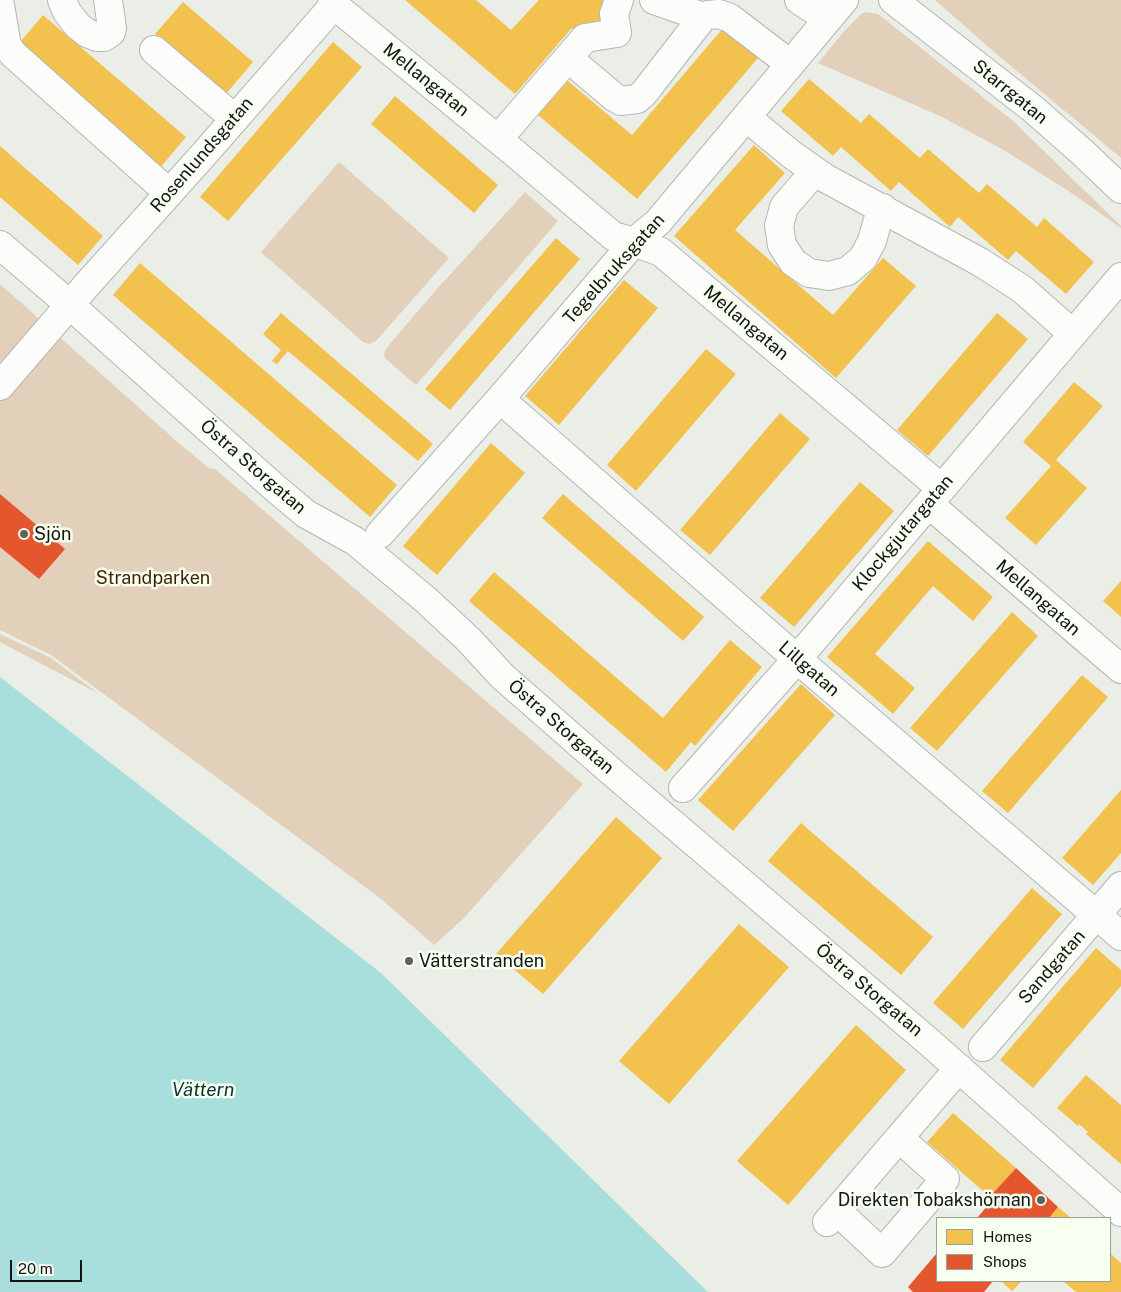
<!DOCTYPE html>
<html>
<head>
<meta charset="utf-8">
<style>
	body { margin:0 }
	#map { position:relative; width:1121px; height:1292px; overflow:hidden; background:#eaeee7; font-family:"Public Sans",sans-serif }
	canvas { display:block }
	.legend { position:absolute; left:936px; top:1217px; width:175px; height:65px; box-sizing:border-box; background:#f7fff1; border:1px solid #9ca197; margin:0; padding:6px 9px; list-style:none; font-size:15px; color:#131511 }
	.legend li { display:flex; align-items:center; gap:10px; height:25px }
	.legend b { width:25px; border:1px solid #9ca197 }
	.scale { position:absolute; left:10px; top:1260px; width:72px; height:22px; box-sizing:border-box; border:2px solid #131511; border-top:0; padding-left:6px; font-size:15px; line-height:18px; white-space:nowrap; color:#131511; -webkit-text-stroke:4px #f7fff1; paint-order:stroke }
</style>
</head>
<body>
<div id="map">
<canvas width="1121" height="1292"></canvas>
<ul class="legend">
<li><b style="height:14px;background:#f2c14e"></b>Homes</li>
<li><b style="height:14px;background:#e4572e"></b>Shops</li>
</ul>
<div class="scale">20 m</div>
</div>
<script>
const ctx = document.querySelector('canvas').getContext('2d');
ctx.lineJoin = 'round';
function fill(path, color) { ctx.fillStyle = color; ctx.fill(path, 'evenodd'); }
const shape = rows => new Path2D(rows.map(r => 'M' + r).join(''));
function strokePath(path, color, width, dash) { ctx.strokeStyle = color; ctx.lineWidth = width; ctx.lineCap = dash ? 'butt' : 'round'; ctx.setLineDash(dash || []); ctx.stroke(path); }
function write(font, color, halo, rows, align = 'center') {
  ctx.font = font + ' "Public Sans",sans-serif'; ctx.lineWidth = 5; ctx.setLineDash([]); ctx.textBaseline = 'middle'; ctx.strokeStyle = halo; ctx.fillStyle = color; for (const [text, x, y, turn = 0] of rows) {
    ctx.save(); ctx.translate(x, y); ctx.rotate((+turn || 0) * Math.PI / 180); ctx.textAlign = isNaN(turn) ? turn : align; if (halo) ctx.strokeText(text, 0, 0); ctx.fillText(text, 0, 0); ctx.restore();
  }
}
const green = shape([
	[935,0,1121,0,1121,158,1000,57],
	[866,12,878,14,1013,121,1121,226,1121,228,1067,190,1002,149,940,116,818,63,846,29,861,14],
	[339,162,449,258,376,341,369,344,363,342,261,252],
	[525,192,558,221,416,385,385,358,384,353,388,346,437,289],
	[0,284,182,446,209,468,215,469,583,784,463,919,434,945,380,898,51,655,0,630],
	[0,634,51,658,99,694,0,642]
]);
const water = shape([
	[0,677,381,973,708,1292,0,1292]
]);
const homes = shape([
	[405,0,476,0,511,30,539,0,603,0,605,27,571,29,515,94],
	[183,2,253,62,225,95,155,34],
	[43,15,186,137,159,169,16,47],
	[724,27,759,57,637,199,538,115,568,81,632,135],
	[333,42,362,67,228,221,200,197],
	[809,79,861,123,869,114,920,158,928,149,979,193,987,184,1037,227,1044,218,1094,262,1066,294,1016,251,1008,260,958,217,950,227,899,182,891,191,841,147,833,156,781,111],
	[395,96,498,185,474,213,371,124],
	[754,145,785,173,735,230,833,315,883,258,916,286,836,378,674,236],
	[0,146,103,236,78,265,0,197],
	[556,238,580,259,450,410,425,389],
	[140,263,397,485,370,517,113,295],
	[624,280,658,308,559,425,525,396],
	[281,313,433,444,418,461,288,351,277,364,272,361,281,350,263,334],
	[997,313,1028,339,928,456,897,430],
	[706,349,736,374,636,491,607,465],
	[1074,382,1103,406,1056,460,1087,488,1036,545,1005,518,1051,466,1023,442],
	[780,413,810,439,710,555,680,530],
	[491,443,525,473,437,575,403,546],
	[860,482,894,511,794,627,760,598],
	[563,494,704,617,683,641,542,518],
	[928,541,993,597,973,621,933,586,875,654,915,688,893,714,827,657],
	[494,572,663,718,730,640,762,667,695,746,691,742,666,772,469,601],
	[1121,581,1121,617,1103,601],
	[1012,612,1038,636,937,751,910,728],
	[1082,675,1108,697,1008,813,982,791],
	[801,684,835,715,733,831,698,800],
	[1121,790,1121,853,1093,885,1062,858],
	[616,817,662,858,543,994,496,954],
	[801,823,933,937,901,975,768,861],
	[1032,888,1062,914,963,1029,933,1003],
	[739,924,789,967,669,1104,619,1061],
	[1096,948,1121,970,1121,986,1033,1088,1000,1060],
	[856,1025,906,1070,788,1205,737,1161],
	[1086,1075,1121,1105,1121,1164,1086,1134,1088,1132,1079,1124,1078,1126,1057,1108],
	[953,1113,1016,1168,990,1197,927,1142],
	[1058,1207,1071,1218,1049,1218],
	[1110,1253,1121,1263,1121,1292,1076,1292,1063,1281,1110,1281],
	[1001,1281,1022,1281,1012,1291]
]);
const shops = shape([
	[0,494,65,549,39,579,0,547],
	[1016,1168,1058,1207,1049,1218,977,1218,989,1204,986,1201],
	[937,1253,937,1281,993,1281,984,1292,913,1292,908,1287]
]);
const minor = shape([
	[62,0,67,12,78,26,87,33,97,37,104,37,111,32,112,28,108,0],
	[332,0,334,5,517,155,613,236,634,242,661,252,941,488,929,504,1121,669],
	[654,0,703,17],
	[799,0,828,19],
	[893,0,1033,109,1082,152,1121,189],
	[0,5,7,46,13,54,169,193],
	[154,50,235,119],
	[568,58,614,97,621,101,637,99,644,93,703,17,708,15,719,14,730,18,790,64],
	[746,117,791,154,825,178,980,262,1022,289,1073,334],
	[498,139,585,38,617,33,614,14,619,0],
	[815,171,784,207,779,226,782,245,793,262,809,273,829,276,848,271,863,258,872,241,877,223,883,208],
	[0,245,70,305,275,488,306,514,355,541,426,600,469,640,502,676,606,767,929,1042,1121,1212],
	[0,386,85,287,205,153,334,5],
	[500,399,797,659,1121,936],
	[380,534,500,399,634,242,658,222,844,0],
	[683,788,797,659,1121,277],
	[983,1047,1121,886],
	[837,1211,882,1253,945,1179,899,1138],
	[827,1222,959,1068]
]);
const markers = [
	[24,534,5,"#5e615c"],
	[409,961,5,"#5e615c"],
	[1041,1200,5,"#5e615c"]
];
const streetNames = [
	["Mellangatan",426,80,39],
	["Starrgatan",1010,92,39],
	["Rosenlundsgatan",202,155,-49],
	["Tegelbruksgatan",614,269,-48],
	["Mellangatan",746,323,40],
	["Östra Storgatan",253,467,41],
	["Klockgjutargatan",903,533,-50],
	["Mellangatan",1038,598,41],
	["Lillgatan",809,669,41],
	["Östra Storgatan",561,727,41],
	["Sandgatan",1052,967,-49],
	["Östra Storgatan",869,990,40]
];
const poiNames = [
	["Sjön",34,534],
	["Vätterstranden",419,961],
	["Direkten Tobakshörnan",1031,1200,"right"]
];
const parkNames = [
	["Strandparken",153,578]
];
const waterNames = [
	["Vättern",203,1090]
];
fill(green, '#e3d0ba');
fill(water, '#a8dedc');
fill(homes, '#f2c14e');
fill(shops, '#e4572e');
strokePath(minor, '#b4b6b1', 30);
strokePath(minor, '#fcfcfb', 28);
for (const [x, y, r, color] of markers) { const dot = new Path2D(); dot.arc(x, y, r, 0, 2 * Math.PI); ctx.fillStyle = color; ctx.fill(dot); strokePath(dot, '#f7fff1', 2); }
write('18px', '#131511', '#f7fff1', streetNames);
write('18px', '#131511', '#f7fff1', poiNames, 'left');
write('18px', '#422403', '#f7fff1', parkNames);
write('italic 19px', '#0b3233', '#f7fff1', waterNames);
</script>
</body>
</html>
